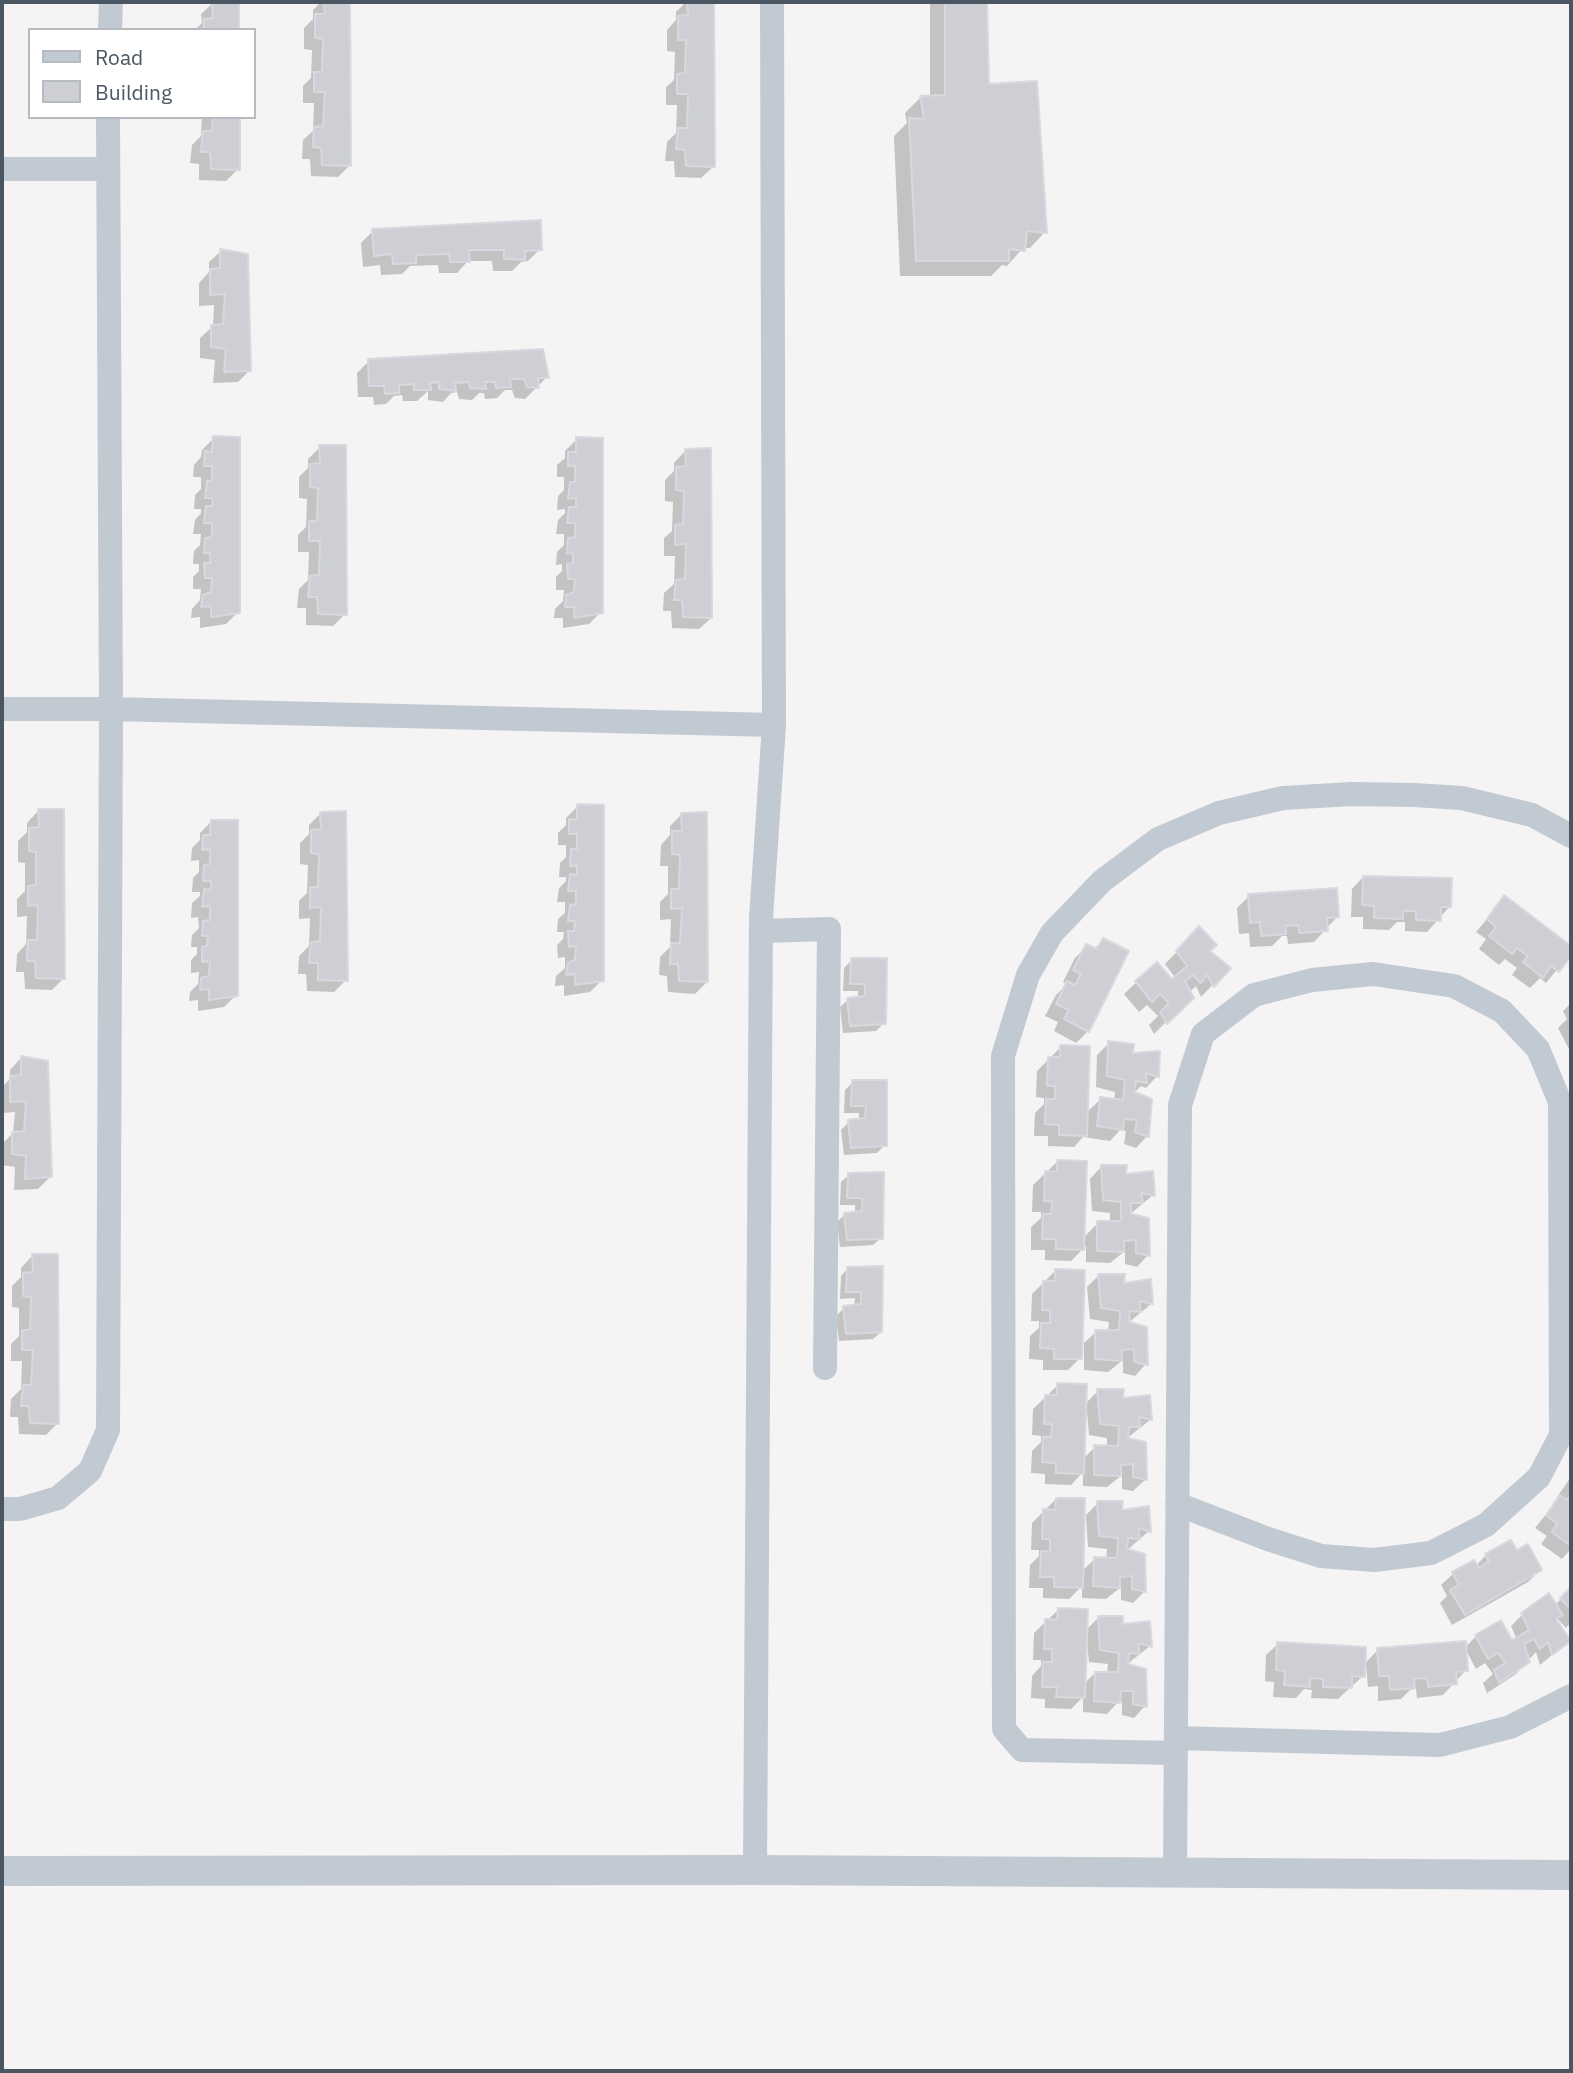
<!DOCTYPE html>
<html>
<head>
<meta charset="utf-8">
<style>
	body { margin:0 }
	#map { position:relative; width:1573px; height:2073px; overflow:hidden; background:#f5f3f3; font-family:"IBM Plex Sans",sans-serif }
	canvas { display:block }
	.frame { position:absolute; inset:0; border:4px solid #4a5661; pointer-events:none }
	.legend { position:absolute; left:28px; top:28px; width:228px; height:91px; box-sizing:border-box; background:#fff; border:2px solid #b7bbc0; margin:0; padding:9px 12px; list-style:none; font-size:21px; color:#4a5661 }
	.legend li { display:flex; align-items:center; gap:14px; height:35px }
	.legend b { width:35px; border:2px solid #b7bbc0 }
</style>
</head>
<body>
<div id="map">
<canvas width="1573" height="2073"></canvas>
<div class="frame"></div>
<ul class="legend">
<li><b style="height:9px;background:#c1cad2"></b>Road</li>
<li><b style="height:19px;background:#cdcfd5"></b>Building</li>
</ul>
</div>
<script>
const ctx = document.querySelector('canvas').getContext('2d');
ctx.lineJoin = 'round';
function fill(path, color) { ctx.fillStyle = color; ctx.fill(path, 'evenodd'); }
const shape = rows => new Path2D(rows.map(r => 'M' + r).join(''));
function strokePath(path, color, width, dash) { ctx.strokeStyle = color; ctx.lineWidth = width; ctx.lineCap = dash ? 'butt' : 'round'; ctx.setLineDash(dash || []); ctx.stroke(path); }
const shadow = shape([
	[237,2,237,30,195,30,202,23,201,14,213,3],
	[321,2,348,2,350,165,338,177,311,176,310,159,302,159,303,140,313,131,314,103,303,103,303,86,311,78,312,50,304,49,304,28,313,19,313,10],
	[686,2,712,2,713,167,701,178,675,177,674,161,665,161,667,142,676,133,677,105,666,105,666,87,674,80,675,52,667,51,667,30,676,20,676,12],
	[930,2,986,2,987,86,1045,232,1030,248,1023,248,1007,266,1002,265,991,276,900,276,894,136,907,123,905,113,921,97,930,97],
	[202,117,238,117,238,169,226,181,199,180,199,164,190,163,192,145,201,136],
	[373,231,540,249,528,261,521,262,512,271,493,271,492,261,468,261,457,273,439,273,438,265,410,266,402,274,381,275,380,265,363,267,361,243],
	[221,251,250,370,238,382,213,383,215,360,200,358,200,338,213,326,214,305,199,306,199,283,209,272,209,262],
	[369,361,547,377,525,399,515,398,512,390,505,390,497,398,485,399,484,393,479,393,472,400,459,399,457,392,451,393,443,402,428,400,428,391,417,401,403,401,402,395,394,396,386,404,374,405,373,397,358,397,357,373],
	[214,438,238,612,226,624,200,628,200,617,191,618,192,609,200,600,201,589,193,589,193,577,199,571,199,564,193,564,194,551,200,545,201,534,193,534,195,520,201,513,201,509,194,509,195,495,201,489,201,477,193,477,194,465,201,457,202,450],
	[577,439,601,612,589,624,563,628,563,618,554,618,555,609,563,601,564,590,556,590,556,577,562,571,562,564,556,565,557,552,564,545,564,534,556,534,558,520,565,513,565,509,557,510,558,496,564,490,564,477,557,477,557,465,565,458,565,451],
	[320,447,345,614,333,626,306,625,306,608,297,608,299,589,308,580,309,552,298,552,298,535,306,527,307,499,299,498,299,477,308,468,308,459],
	[685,451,711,618,699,629,672,628,671,611,663,611,664,593,674,584,675,556,664,556,664,538,672,531,673,502,665,501,665,480,674,471,674,463],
	[578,806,602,980,590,992,564,996,564,985,555,986,556,976,565,968,565,957,558,958,557,945,563,939,564,932,557,932,558,919,565,913,565,902,557,902,559,888,566,881,566,877,559,877,560,863,566,857,566,845,558,845,558,833,566,825,566,818],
	[38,811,64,978,52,990,25,989,24,972,16,972,17,954,26,944,27,916,17,917,17,899,25,891,25,863,18,862,18,841,27,832,27,823],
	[321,813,346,980,334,992,307,991,306,974,298,974,299,956,309,946,310,918,299,919,299,901,307,893,308,865,300,864,300,843,309,834,309,825],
	[681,815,707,982,695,994,668,992,667,976,659,975,660,957,670,947,671,919,660,920,660,902,668,894,668,866,660,866,661,845,670,835,670,826],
	[212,821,236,995,224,1007,198,1011,198,1000,189,1001,190,992,198,984,199,972,191,973,191,960,197,954,197,947,191,947,192,935,199,928,198,917,191,918,192,903,200,896,200,892,192,892,193,878,199,872,199,860,191,861,192,848,200,840,200,833],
	[1363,877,1450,906,1427,932,1405,931,1405,922,1397,922,1389,930,1363,929,1363,917,1351,917,1352,889],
	[1249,896,1337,917,1314,942,1288,944,1287,936,1282,936,1272,946,1250,947,1249,933,1239,934,1237,908],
	[1505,898,1571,947,1571,953,1546,983,1540,978,1530,988,1512,975,1517,968,1505,959,1499,965,1479,949,1486,939,1476,932],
	[1199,929,1208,951,1229,968,1201,997,1196,986,1189,993,1191,997,1154,1034,1149,1025,1158,1016,1147,1005,1139,1012,1124,994,1156,964,1172,982,1176,979,1165,964],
	[1103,940,1088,1031,1076,1043,1054,1031,1058,1022,1045,1016,1056,995,1067,984,1063,982,1075,958,1087,946,1094,949],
	[852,960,885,960,884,1023,876,1031,843,1033,840,1007,848,1000,858,999,858,991,843,991,844,968],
	[1571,1003,1571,1051,1570,1051,1558,1028,1567,1019,1563,1011],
	[1109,1043,1131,1054,1157,1076,1146,1088,1141,1086,1133,1094,1147,1136,1136,1148,1124,1144,1126,1131,1120,1130,1110,1141,1083,1137,1074,1147,1048,1146,1048,1136,1034,1136,1035,1113,1044,1104,1044,1098,1036,1097,1037,1071,1061,1047,1086,1113,1101,1099,1114,1100,1115,1092,1096,1087,1097,1055],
	[21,1058,50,1177,38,1189,14,1190,15,1167,2,1165,2,1144,13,1133,15,1112,2,1113,2,1087,10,1079,10,1070],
	[853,1082,885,1082,885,1145,877,1153,844,1155,841,1130,849,1122,859,1121,859,1113,844,1113,845,1090],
	[1058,1161,1083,1238,1098,1223,1110,1223,1110,1213,1092,1211,1090,1179,1101,1167,1124,1176,1153,1195,1129,1215,1148,1255,1137,1267,1125,1264,1125,1251,1110,1263,1086,1262,1086,1246,1071,1261,1045,1260,1045,1250,1031,1250,1031,1227,1041,1218,1041,1212,1032,1212,1033,1185],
	[882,1174,881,1238,873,1245,840,1247,837,1222,845,1214,855,1213,855,1205,840,1205,841,1182,849,1175],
	[32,1256,58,1423,46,1435,19,1434,18,1417,10,1417,11,1399,21,1389,22,1361,11,1361,11,1344,19,1336,19,1308,12,1307,12,1286,21,1277,21,1268],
	[848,1268,881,1268,881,1332,873,1339,839,1341,836,1316,844,1308,854,1307,855,1298,840,1299,841,1276],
	[1056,1270,1080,1358,1068,1370,1043,1370,1043,1360,1029,1359,1030,1336,1039,1328,1039,1321,1031,1321,1032,1294],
	[1099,1275,1122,1285,1149,1281,1151,1304,1127,1324,1146,1364,1135,1376,1123,1373,1123,1360,1108,1372,1084,1370,1084,1343,1096,1332,1108,1332,1109,1322,1090,1319,1087,1287],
	[1058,1385,1085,1404,1098,1391,1121,1400,1148,1396,1150,1420,1126,1439,1144,1444,1145,1480,1133,1491,1122,1489,1122,1475,1107,1487,1083,1486,1083,1472,1071,1485,1045,1484,1045,1474,1031,1473,1032,1451,1041,1442,1041,1436,1032,1435,1033,1409],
	[1087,1411,1089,1435,1107,1438,1107,1447,1095,1447,1083,1459,1084,1412],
	[1571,1477,1571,1549,1562,1559,1541,1544,1547,1536,1535,1528,1559,1498,1557,1497],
	[1056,1499,1081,1572,1095,1559,1106,1559,1107,1549,1088,1547,1086,1515,1098,1503,1121,1512,1149,1531,1126,1551,1145,1591,1133,1603,1121,1600,1121,1587,1106,1599,1082,1598,1082,1586,1069,1599,1043,1598,1043,1588,1029,1588,1030,1565,1039,1556,1039,1550,1031,1550,1032,1523],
	[1516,1553,1540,1570,1528,1582,1452,1625,1440,1603,1447,1596,1441,1585,1453,1574,1476,1566,1486,1555],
	[1571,1589,1571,1622,1566,1628,1554,1615,1551,1617,1570,1640,1540,1665,1536,1652,1516,1674,1487,1693,1483,1683,1493,1674,1485,1663,1476,1669,1465,1648,1476,1636,1512,1642,1517,1640,1511,1626,1523,1614,1555,1605],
	[1058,1610,1085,1631,1098,1618,1121,1626,1150,1646,1126,1665,1145,1706,1134,1718,1122,1715,1122,1702,1118,1702,1107,1714,1083,1712,1083,1697,1071,1709,1045,1708,1045,1699,1031,1698,1032,1676,1041,1666,1041,1660,1033,1660,1034,1633],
	[1085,1643,1087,1643,1089,1662,1108,1664,1107,1674,1095,1673,1083,1685],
	[1278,1644,1364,1664,1378,1650,1466,1670,1443,1695,1417,1698,1416,1689,1410,1690,1401,1699,1378,1701,1378,1686,1368,1687,1366,1664,1364,1664,1363,1676,1338,1699,1311,1698,1312,1690,1304,1689,1296,1698,1273,1697,1274,1682,1265,1681,1266,1655]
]);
const building = shape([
	[212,2,239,2,239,30,204,30,204,19,213,18,212,2],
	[324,2,350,2,351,166,322,165,321,148,313,147,314,127,323,126,325,92,314,92,314,72,322,72,323,39,315,38,315,14,325,14,324,2],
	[687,2,714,2,715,167,686,166,685,150,676,149,678,128,687,128,688,94,677,94,677,74,685,73,686,40,678,40,678,16,688,15,687,2],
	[945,2,987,2,989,84,1037,81,1047,233,1027,231,1025,251,1009,249,1009,261,916,261,909,118,924,119,920,96,945,95,945,2],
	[213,117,240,117,240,170,211,169,210,152,201,152,203,131,212,131,213,117],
	[541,220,542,250,525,251,525,260,504,259,504,250,469,250,470,262,450,262,449,254,416,255,416,263,393,264,392,254,374,256,372,229,541,220],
	[220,249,248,254,251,371,224,372,226,349,211,347,211,325,223,324,225,294,210,295,210,269,220,268,220,249],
	[543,349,549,378,538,378,539,388,527,387,524,379,510,379,511,387,496,388,495,382,485,382,486,389,470,388,469,382,455,383,456,391,439,389,439,382,430,383,431,390,414,390,414,384,399,385,399,393,385,394,384,386,369,386,368,359,543,349],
	[213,436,240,437,240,613,211,617,211,606,201,607,203,595,211,592,212,578,205,578,204,563,210,563,210,553,204,553,205,538,212,537,212,523,204,523,206,506,213,506,212,498,205,498,207,481,212,481,212,466,204,466,205,451,212,452,213,436],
	[576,437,603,438,603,613,574,618,574,607,565,607,566,595,574,592,575,579,568,579,567,564,573,563,573,553,567,554,568,538,575,537,575,523,567,523,569,507,576,507,576,498,568,499,570,482,575,482,575,466,568,466,568,452,576,452,576,437],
	[319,445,346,445,347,615,318,614,317,597,308,597,310,576,319,575,320,541,309,541,309,521,317,521,318,488,310,487,310,464,320,463,319,445],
	[711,448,712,618,683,617,682,600,674,600,676,580,685,579,686,544,675,545,675,525,683,524,684,491,676,490,676,467,686,466,685,449,711,448],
	[577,804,604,805,604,981,575,985,575,974,566,975,568,963,575,960,576,946,569,947,568,931,574,931,575,921,568,921,570,905,576,904,576,891,568,891,570,874,577,875,577,866,570,866,571,849,577,849,577,834,569,834,569,819,577,820,577,804],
	[38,809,64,809,65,979,36,978,35,961,27,961,28,940,37,940,38,905,28,906,28,886,36,885,36,852,29,851,29,828,39,827,38,809],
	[346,811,348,981,318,980,318,963,309,963,311,942,320,941,321,907,310,908,310,887,318,887,319,854,311,853,311,830,321,829,320,812,346,811],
	[707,812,708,982,679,981,678,964,670,964,671,943,680,943,682,908,671,909,671,889,679,889,680,855,672,854,672,831,682,831,681,813,707,812],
	[211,820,238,820,238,996,209,1000,209,989,200,990,201,978,209,976,210,961,202,962,202,947,207,946,208,936,202,936,203,921,210,920,210,906,202,907,204,889,211,890,211,881,203,881,204,865,210,864,210,849,202,850,203,835,210,835,211,820],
	[1363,876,1452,878,1451,907,1441,907,1441,921,1416,920,1416,911,1403,911,1403,919,1374,918,1374,906,1362,905,1363,876],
	[1337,888,1339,917,1327,918,1328,931,1299,933,1298,925,1285,926,1286,934,1261,936,1260,922,1250,923,1248,894,1337,888],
	[1504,895,1571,946,1571,956,1559,972,1551,966,1543,978,1523,962,1528,956,1517,948,1512,954,1489,936,1496,927,1487,919,1504,895],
	[1199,926,1217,945,1210,951,1231,968,1214,987,1207,975,1201,983,1193,975,1185,981,1194,998,1167,1024,1160,1012,1169,1003,1160,994,1152,1002,1135,981,1157,962,1172,979,1187,966,1176,951,1199,926],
	[1103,938,1129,951,1089,1032,1064,1019,1069,1010,1056,1004,1067,981,1075,985,1081,974,1073,970,1086,944,1097,949,1103,938],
	[851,958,887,958,886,1024,850,1026,847,998,865,996,865,984,850,984,851,958],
	[1108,1041,1134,1044,1133,1053,1160,1051,1159,1077,1146,1073,1147,1083,1136,1081,1134,1092,1152,1099,1149,1137,1135,1132,1137,1120,1124,1119,1123,1130,1097,1126,1100,1097,1123,1100,1125,1080,1107,1076,1108,1041],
	[1060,1045,1090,1046,1087,1136,1059,1135,1059,1125,1045,1124,1046,1099,1055,1099,1055,1086,1047,1086,1048,1057,1060,1057,1060,1045],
	[21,1056,48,1061,52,1177,25,1179,26,1156,12,1154,12,1132,24,1131,26,1101,10,1102,10,1076,21,1075,21,1056],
	[852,1080,887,1080,887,1146,851,1148,848,1120,865,1118,866,1106,851,1106,852,1080],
	[1057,1160,1087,1161,1084,1250,1056,1249,1056,1239,1042,1239,1043,1214,1051,1214,1052,1201,1044,1201,1045,1171,1057,1172,1057,1160],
	[1101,1165,1127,1165,1126,1174,1153,1171,1155,1196,1141,1193,1143,1203,1131,1203,1131,1214,1149,1218,1150,1256,1136,1253,1136,1240,1124,1241,1124,1252,1097,1251,1097,1221,1121,1221,1121,1202,1103,1200,1101,1165],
	[884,1172,883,1239,847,1240,844,1213,862,1211,862,1198,847,1198,848,1173,884,1172],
	[32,1254,58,1254,59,1424,30,1423,29,1406,21,1406,23,1385,31,1385,33,1350,22,1350,22,1330,30,1330,31,1297,23,1296,23,1273,33,1272,32,1254],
	[883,1266,882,1332,846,1334,843,1306,861,1304,861,1292,846,1292,847,1267,883,1266],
	[1055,1269,1085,1270,1082,1359,1054,1359,1054,1349,1040,1348,1041,1323,1050,1323,1050,1310,1042,1310,1043,1281,1055,1281,1055,1269],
	[1098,1274,1125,1274,1124,1283,1151,1279,1153,1304,1139,1301,1141,1312,1130,1311,1129,1322,1147,1327,1148,1365,1134,1362,1134,1349,1122,1350,1122,1361,1095,1359,1095,1330,1119,1330,1120,1311,1101,1308,1098,1274],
	[1057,1383,1087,1384,1084,1474,1056,1473,1056,1463,1042,1462,1043,1437,1051,1437,1052,1424,1044,1424,1045,1395,1057,1395,1057,1383],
	[1097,1389,1124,1389,1123,1398,1150,1395,1152,1420,1139,1417,1140,1427,1129,1427,1128,1438,1146,1442,1147,1480,1133,1477,1133,1464,1121,1465,1121,1476,1094,1475,1094,1445,1118,1446,1119,1426,1100,1424,1097,1389],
	[1571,1494,1571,1546,1552,1532,1557,1524,1546,1515,1560,1495,1567,1500,1571,1494],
	[1056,1498,1085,1498,1083,1588,1054,1587,1054,1577,1040,1577,1041,1551,1050,1552,1050,1539,1042,1539,1043,1509,1055,1510,1056,1498],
	[1097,1501,1123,1501,1122,1510,1149,1506,1151,1532,1138,1528,1140,1539,1128,1538,1127,1549,1145,1554,1146,1592,1132,1589,1132,1576,1120,1577,1120,1588,1093,1586,1094,1557,1117,1558,1118,1538,1099,1536,1097,1501],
	[1511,1540,1517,1550,1528,1544,1542,1570,1465,1615,1450,1590,1459,1585,1452,1572,1474,1560,1479,1568,1489,1561,1485,1554,1511,1540],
	[1571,1587,1571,1610,1560,1598,1571,1587],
	[1549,1593,1563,1615,1556,1619,1571,1641,1552,1655,1548,1642,1540,1649,1534,1639,1524,1644,1530,1662,1499,1683,1494,1670,1505,1663,1498,1653,1488,1659,1475,1635,1501,1620,1512,1640,1529,1630,1521,1613,1549,1593],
	[1058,1608,1088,1609,1085,1698,1056,1697,1057,1687,1042,1687,1043,1662,1052,1662,1052,1649,1044,1649,1045,1619,1057,1620,1058,1608],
	[1098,1616,1123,1616,1123,1624,1150,1621,1152,1647,1138,1643,1140,1654,1129,1653,1128,1664,1146,1669,1147,1707,1133,1704,1133,1691,1121,1691,1120,1703,1094,1701,1095,1672,1118,1672,1119,1653,1100,1650,1098,1616],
	[1466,1641,1468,1671,1456,1672,1457,1684,1428,1687,1427,1678,1414,1679,1415,1688,1390,1690,1389,1676,1379,1676,1377,1648,1466,1641],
	[1277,1642,1366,1647,1365,1677,1352,1676,1352,1688,1323,1687,1323,1679,1310,1678,1310,1687,1284,1685,1285,1671,1276,1670,1277,1642]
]);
const minor = shape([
	[110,30,111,2],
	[2,169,107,169],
	[2,709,111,709,774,725],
	[761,931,829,929,825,1368],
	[2,1509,20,1509,58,1498,90,1471,108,1430,111,709,108,117],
	[1176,1738,1440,1745,1510,1727,1571,1696],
	[1176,1753,1022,1750,1004,1729,1003,1056,1028,975,1052,933,1102,881,1158,839,1219,813,1283,798,1352,794,1414,795,1462,798,1532,815,1571,836],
	[755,1870,761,918,774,725,772,2],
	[1175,1873,1180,1105,1203,1034,1254,995,1312,980,1373,974,1454,986,1502,1011,1538,1049,1560,1102,1561,1435,1539,1477,1486,1525,1431,1553,1374,1560,1321,1556,1268,1539,1177,1504]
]);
const tertiary = shape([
	[2,1871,755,1870,1571,1875]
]);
fill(shadow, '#0003');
fill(building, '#cdcfd5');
strokePath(building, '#d7d9de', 2);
strokePath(minor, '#c1cad2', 24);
strokePath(tertiary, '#c1cad2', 30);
</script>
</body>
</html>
